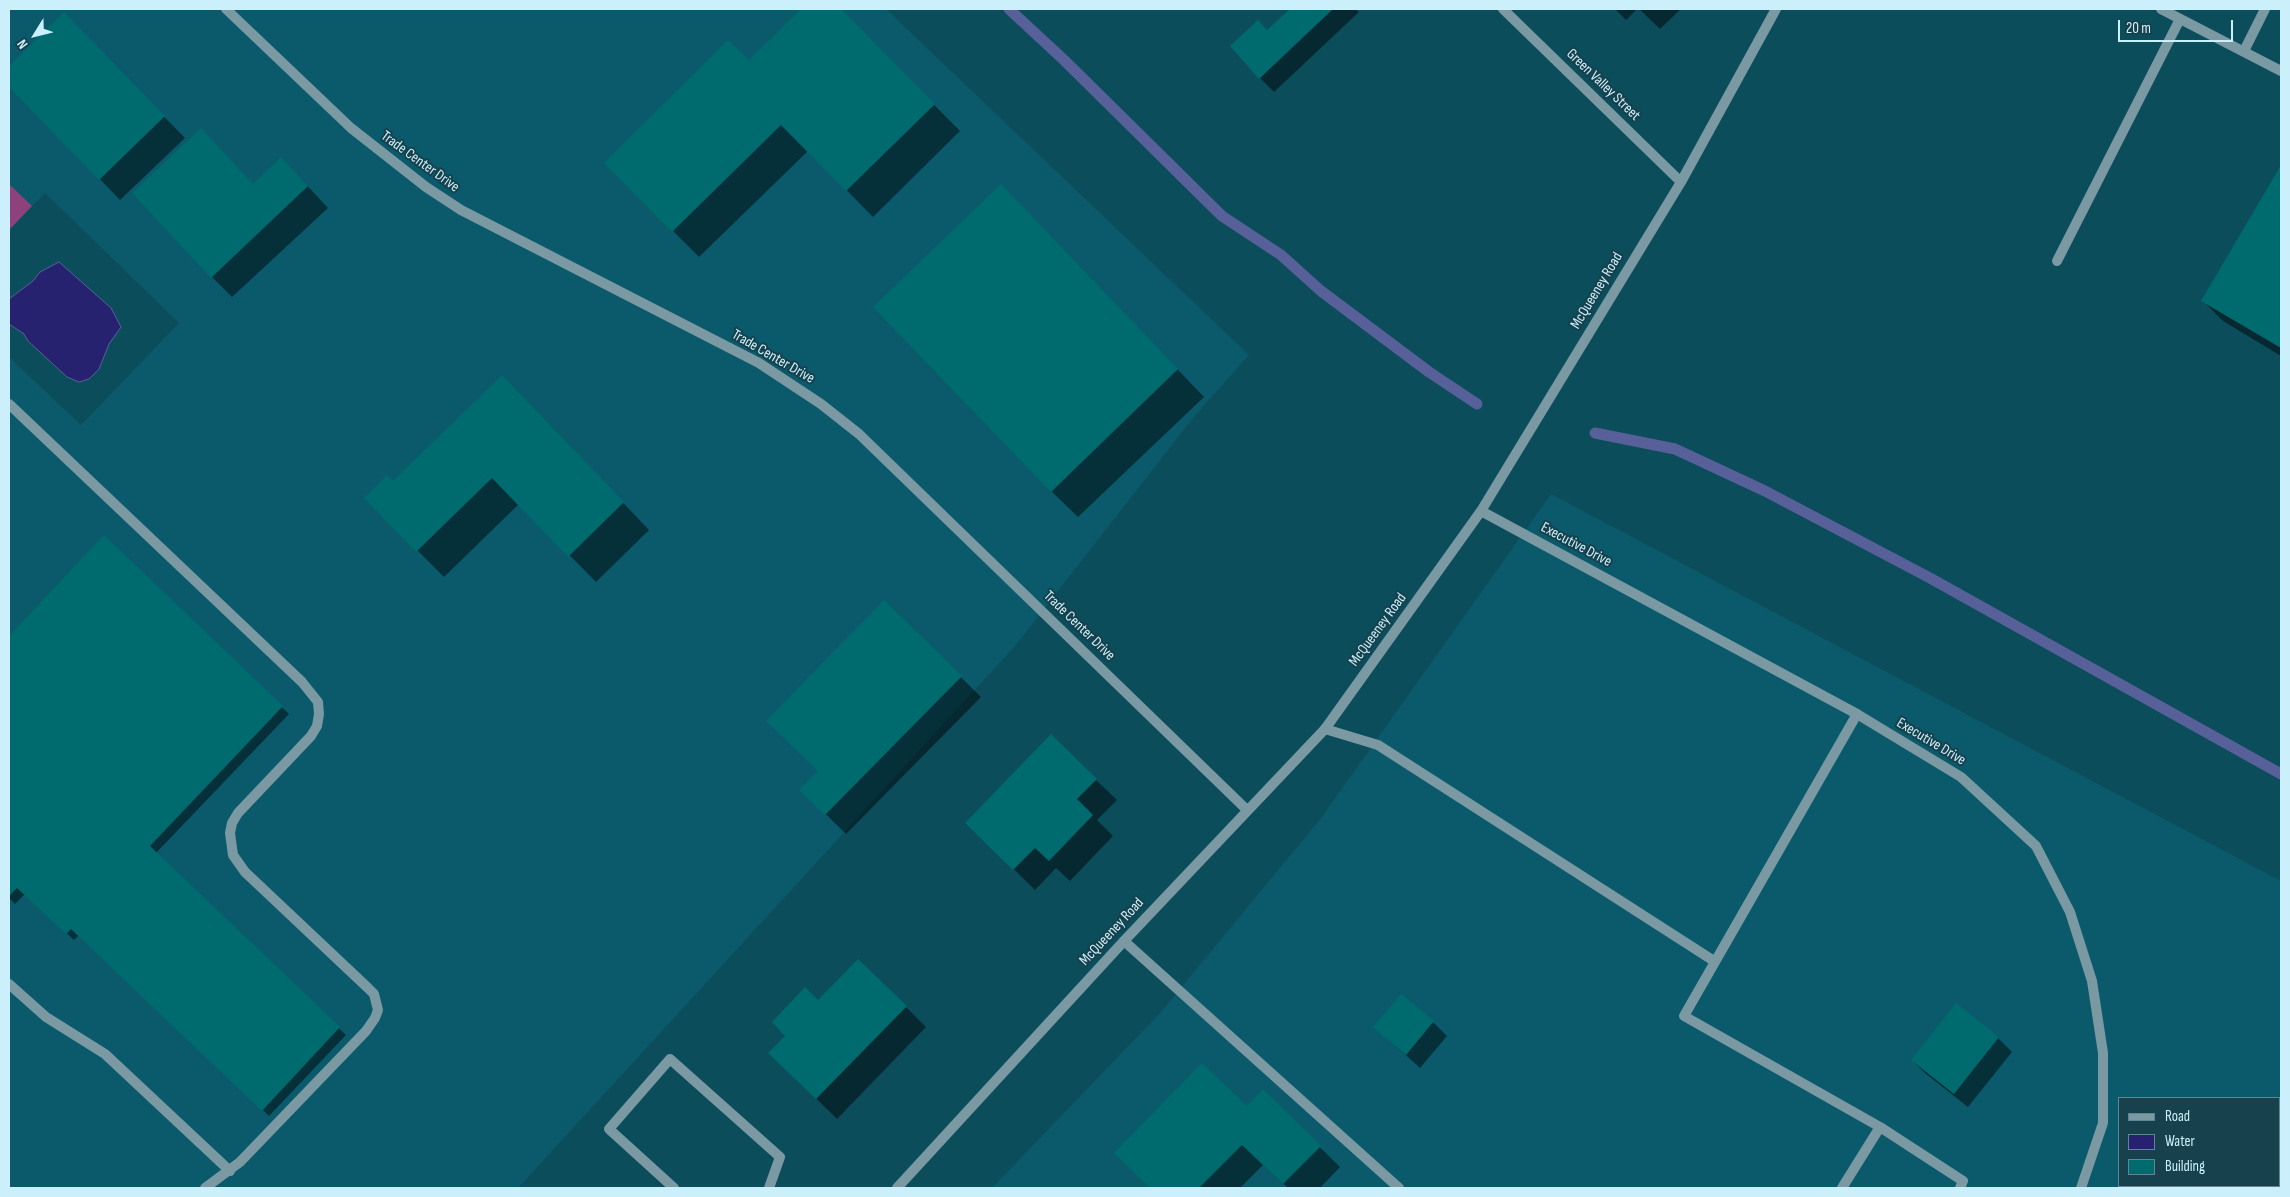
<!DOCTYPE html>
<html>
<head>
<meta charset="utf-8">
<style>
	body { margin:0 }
	#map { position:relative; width:2290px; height:1197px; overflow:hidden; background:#0c4d5c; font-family:"Sofia Sans Condensed",sans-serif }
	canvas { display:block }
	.frame { position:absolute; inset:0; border:10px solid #ccf0fb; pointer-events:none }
	.legend { position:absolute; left:2118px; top:1097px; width:162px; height:90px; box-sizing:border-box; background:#17414c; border:1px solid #5f8792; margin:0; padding:6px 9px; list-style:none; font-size:15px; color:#ccf0fb }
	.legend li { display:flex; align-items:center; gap:10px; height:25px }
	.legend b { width:25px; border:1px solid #5f8792 }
	.north { position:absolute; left:10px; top:10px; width:50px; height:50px; -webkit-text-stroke:4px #17414c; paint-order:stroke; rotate:234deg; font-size:14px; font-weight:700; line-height:20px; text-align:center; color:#ccf0fb }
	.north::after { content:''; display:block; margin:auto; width:18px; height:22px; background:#ccf0fb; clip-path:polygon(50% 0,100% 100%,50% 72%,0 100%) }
	.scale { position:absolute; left:2118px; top:20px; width:115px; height:22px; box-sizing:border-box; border:2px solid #ccf0fb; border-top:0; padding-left:6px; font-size:15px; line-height:18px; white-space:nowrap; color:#ccf0fb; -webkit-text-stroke:4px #17414c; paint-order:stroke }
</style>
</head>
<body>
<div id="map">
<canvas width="2290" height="1197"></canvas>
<div class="frame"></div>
<ul class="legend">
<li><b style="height:6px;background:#7a99a2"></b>Road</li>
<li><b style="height:14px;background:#262270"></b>Water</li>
<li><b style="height:14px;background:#006b6e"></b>Building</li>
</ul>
<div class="north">N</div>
<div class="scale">20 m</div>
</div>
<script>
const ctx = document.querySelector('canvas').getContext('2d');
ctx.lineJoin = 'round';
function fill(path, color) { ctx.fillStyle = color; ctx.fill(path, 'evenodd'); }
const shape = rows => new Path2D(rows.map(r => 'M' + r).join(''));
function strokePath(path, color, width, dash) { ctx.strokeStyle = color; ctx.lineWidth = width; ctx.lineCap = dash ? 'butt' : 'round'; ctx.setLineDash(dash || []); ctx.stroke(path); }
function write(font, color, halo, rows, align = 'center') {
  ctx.font = font + ' "Sofia Sans Condensed",sans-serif'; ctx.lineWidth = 4; ctx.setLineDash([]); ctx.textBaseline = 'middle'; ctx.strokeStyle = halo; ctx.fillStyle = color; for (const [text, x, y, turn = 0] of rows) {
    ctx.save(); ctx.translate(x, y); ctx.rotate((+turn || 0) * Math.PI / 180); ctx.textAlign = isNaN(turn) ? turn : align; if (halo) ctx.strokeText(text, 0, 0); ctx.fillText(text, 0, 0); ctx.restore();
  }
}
const built = shape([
	[9,9,886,9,1249,355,1193,418,1015,646,518,1188,9,1188,9,357,81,425,179,323,45,193,9,230],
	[1551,494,2281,881,2281,1188,992,1188,1161,1012,1321,818],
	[2119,1098,2279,1098,2279,1186,2119,1186]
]);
const green = shape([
	[9,184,32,206,9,230]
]);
const water = shape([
	[59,262,111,308,121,327,109,344,99,369,89,379,79,382,67,377,28,341,24,334,9,324,9,299,33,281,40,272,59,262]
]);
const shadow = shape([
	[803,9,839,9,960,131,873,217,808,151,699,257,605,163,749,62],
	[1292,9,1355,9,1359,12,1274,92,1260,78,1267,32],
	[1615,9,1637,9,1626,20],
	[1639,9,1681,9,1660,29],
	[64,14,185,138,120,200,9,85,9,68],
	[2281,167,2281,356,2223,321,2203,301],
	[301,179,328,208,232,297,212,277,253,185],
	[1027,212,1204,397,1078,517,1051,491],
	[528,403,649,530,596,582,519,504,444,577,365,498],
	[104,537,289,714,156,853,346,1035,269,1116,79,935,74,940,25,894,15,904,9,898,9,637],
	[884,602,981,697,846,834,801,790,819,772],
	[1096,780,1117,800,1097,820,1113,836,1070,881,1056,868,1035,890,988,844],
	[906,1007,926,1027,837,1119,770,1053],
	[1433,1022,1447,1036,1420,1068,1375,1027],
	[1998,1038,2012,1052,1968,1107,1926,1074,1912,1060],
	[1263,1091,1340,1167,1320,1188,1288,1188,1263,1165,1240,1188,1151,1188,1116,1153,1247,1108]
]);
const stream = shape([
	[1009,9,1064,60,1222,216,1281,255,1321,291,1429,372,1477,404],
	[1595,433,1675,449,1765,491,1930,578,2281,774]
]);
const building = shape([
	[801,9,841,9,935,104,846,191,781,125,672,232,604,163,728,40,749,60],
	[1290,9,1333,9,1259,79,1230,46,1258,20,1267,30],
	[64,12,165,116,99,180,9,87,9,66],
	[201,128,253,184,281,157,308,186,211,278,132,193],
	[2281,165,2281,348,2201,301],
	[1001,184,1178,369,1051,492,873,307],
	[502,375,624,502,568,557,492,478,416,552,364,498,387,475,393,481],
	[104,535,283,706,150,846,340,1027,262,1111,71,929,66,934,17,888,9,896,9,636],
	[884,600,962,676,825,815,799,790,818,771,766,721],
	[1051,734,1097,779,1077,799,1093,815,1049,861,1035,848,1013,870,965,823],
	[858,959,907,1006,816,1099,768,1053,785,1036,772,1022,805,987,818,1000],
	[1401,994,1434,1021,1406,1055,1373,1027],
	[1956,1003,1999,1037,1954,1094,1911,1060],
	[1202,1063,1247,1106,1263,1089,1321,1146,1283,1184,1242,1145,1199,1188,1150,1188,1114,1153]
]);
const service = shape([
	[2161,9,2281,71],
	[2244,51,2265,9],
	[2057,261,2180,19],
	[9,404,302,682,318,702,319,714,317,726,311,736,238,813,232,823,230,833,233,855,245,872,368,988,374,994,378,1010,375,1018,366,1031,240,1162,205,1188],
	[1325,729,1378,745,1714,961],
	[1124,941,1399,1188],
	[9,984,46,1017,105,1054,230,1171],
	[1880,1127,1963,1181,1960,1188],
	[674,1188,609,1129,670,1059,780,1157,769,1188],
	[1842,1188,1880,1127,1684,1016,1857,714]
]);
const minor = shape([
	[226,9,351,128,426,187,461,210,759,363,821,404,859,434,1247,810],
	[1503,9,1681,182],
	[1481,511,1857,714,1961,777,2036,846,2070,912,2092,981,2103,1053,2103,1123,2081,1188],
	[897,1188,1124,941,1325,729,1481,511,1681,182,1776,9]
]);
const streetNames = [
	["Green Valley Street",1603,85,44],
	["Trade Center Drive",420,162,36],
	["McQueeney Road",1597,291,-59],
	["Trade Center Drive",773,357,30],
	["Executive Drive",1576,545,28],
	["Trade Center Drive",1079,626,44],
	["McQueeney Road",1378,630,-54],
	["Executive Drive",1931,742,31],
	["McQueeney Road",1112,932,-47]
];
fill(built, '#0a5a6c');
fill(green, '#8e427b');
fill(water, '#262270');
strokePath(water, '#58609a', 1);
fill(shadow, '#0007');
strokePath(stream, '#58609a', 11);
fill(building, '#006b6e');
strokePath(service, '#7a99a2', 10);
strokePath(minor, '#7a99a2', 10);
write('15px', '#ccf0fb', '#17414c', streetNames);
</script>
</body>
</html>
